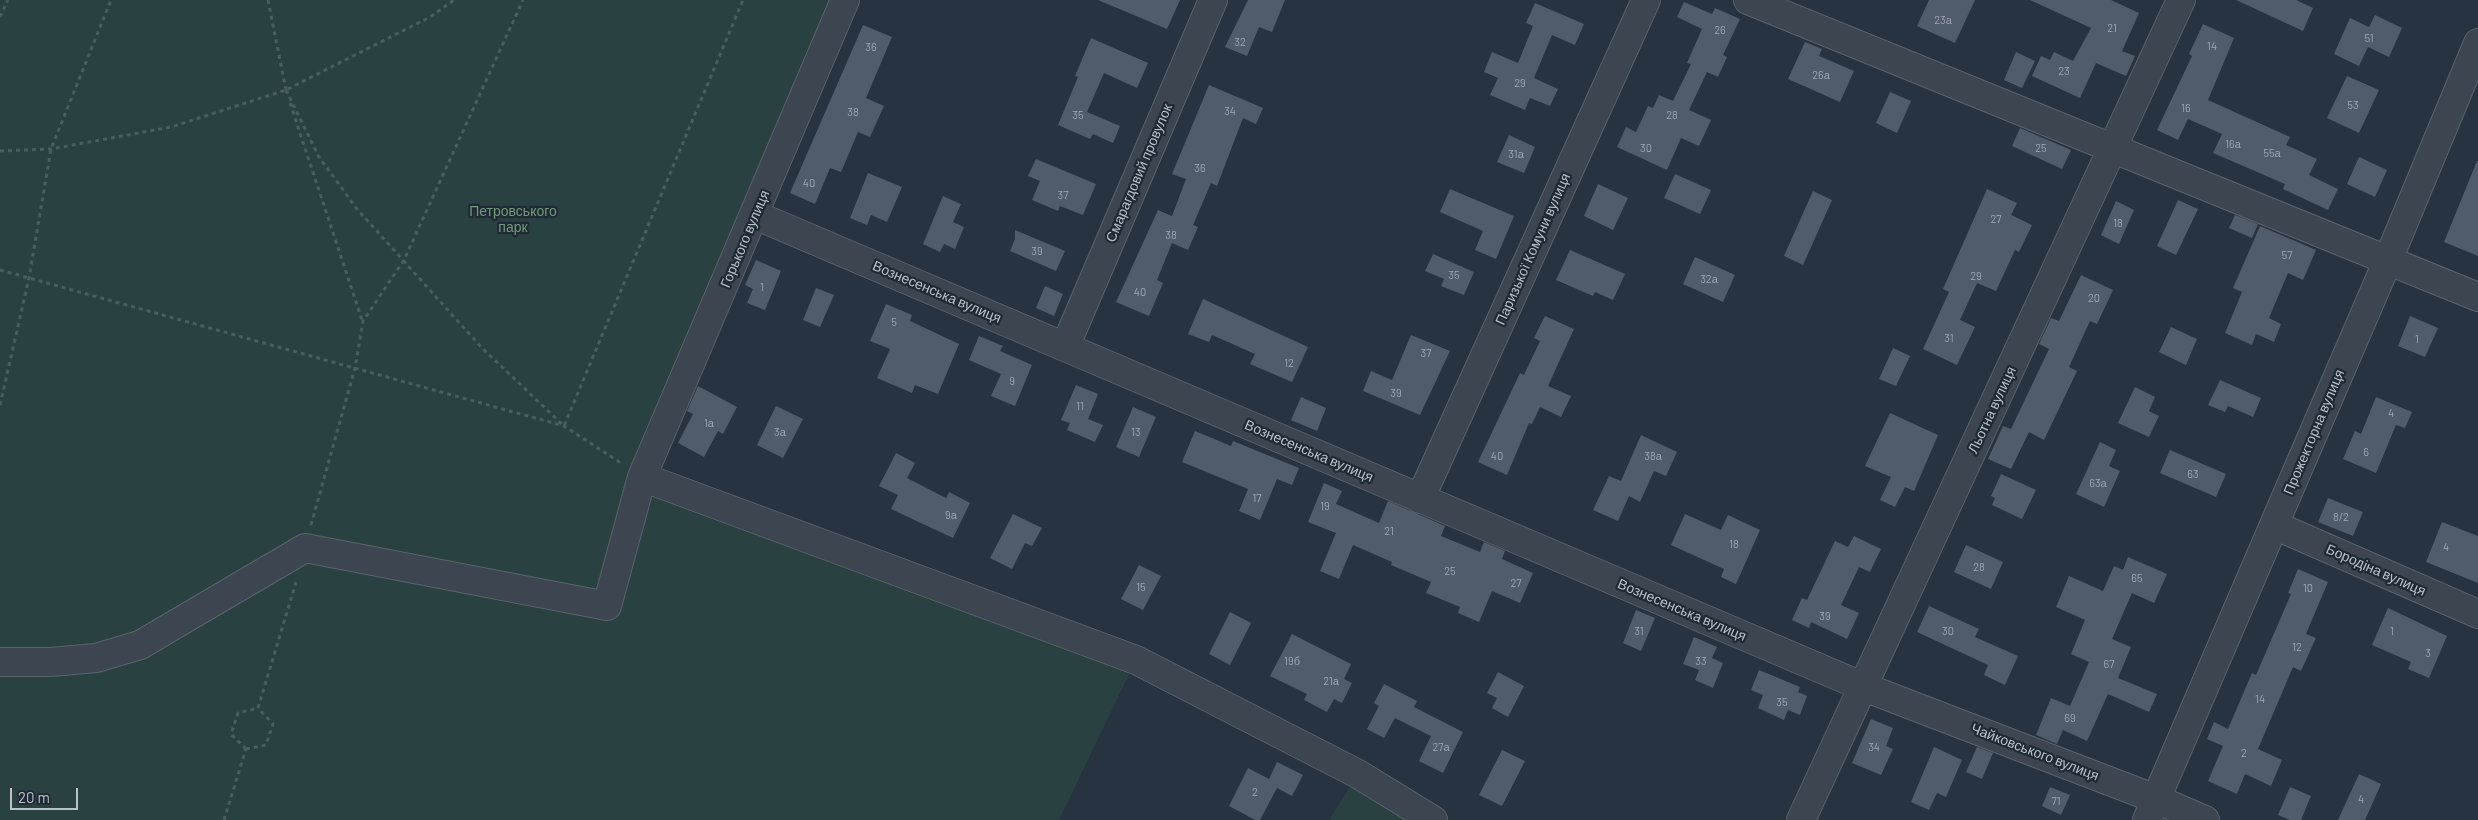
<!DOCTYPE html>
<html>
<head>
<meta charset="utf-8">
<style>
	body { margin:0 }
	#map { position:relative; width:2478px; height:820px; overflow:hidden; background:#273340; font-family:Barlow,sans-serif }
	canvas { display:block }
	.scale { position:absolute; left:10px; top:788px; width:68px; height:22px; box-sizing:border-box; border:2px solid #b8c0ca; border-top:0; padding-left:6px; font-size:15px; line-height:18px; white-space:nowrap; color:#b8c0ca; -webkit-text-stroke:4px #202a35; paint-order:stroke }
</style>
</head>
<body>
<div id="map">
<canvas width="2478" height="820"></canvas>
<div class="scale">20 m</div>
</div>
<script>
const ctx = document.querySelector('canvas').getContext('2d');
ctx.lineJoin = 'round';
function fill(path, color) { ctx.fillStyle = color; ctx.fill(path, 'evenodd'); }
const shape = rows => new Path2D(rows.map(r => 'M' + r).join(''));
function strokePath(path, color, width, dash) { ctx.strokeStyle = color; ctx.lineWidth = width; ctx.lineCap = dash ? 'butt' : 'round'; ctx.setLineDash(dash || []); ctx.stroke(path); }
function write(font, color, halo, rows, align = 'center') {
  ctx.font = font + ' Barlow,sans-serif'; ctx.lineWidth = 4.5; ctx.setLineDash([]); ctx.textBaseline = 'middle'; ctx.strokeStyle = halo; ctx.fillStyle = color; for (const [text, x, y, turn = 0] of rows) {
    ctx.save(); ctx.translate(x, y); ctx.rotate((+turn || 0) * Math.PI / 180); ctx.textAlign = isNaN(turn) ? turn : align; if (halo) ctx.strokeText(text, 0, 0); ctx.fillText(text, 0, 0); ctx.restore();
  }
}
const green = shape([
	[0,0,843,0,642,476,1136,660,1059,820,0,820],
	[1358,774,1433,820,1329,820]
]);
const building = shape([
	[1098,0,1180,0,1167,29],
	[1248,0,1285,0,1272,32,1259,27,1247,56,1225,47],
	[1929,0,1975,0,1955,43,1917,26],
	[2030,0,2111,0,2139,13,2122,51,2135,56,2126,76,2096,63,2080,98,2032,76,2041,56,2050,60,2054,52,2073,61,2091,28],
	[2236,0,2296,0,2313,8,2303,31],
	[1684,2,1712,14,1715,8,1740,19,1723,55,1727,57,1718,77,1707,72,1689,110,1711,120,1699,146,1681,138,1667,170,1617,147,1626,127,1636,132,1648,106,1653,108,1659,95,1673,101,1691,64,1687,63,1702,29,1677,17],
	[1535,3,1584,24,1575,45,1552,35,1534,78,1558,89,1550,106,1530,98,1525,110,1490,95,1498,78,1484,72,1492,52,1518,63,1533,26,1526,23],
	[2375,15,2402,28,2389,57,2368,47,2359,66,2334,54,2350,18,2369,27],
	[2203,24,2234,38,2208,100,2290,137,2286,145,2317,159,2309,175,2338,189,2328,210,2283,189,2285,184,2213,153,2222,134,2188,119,2178,140,2157,130,2192,56,2189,54],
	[863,25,892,37,866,98,884,106,870,137,858,132,841,172,830,168,815,204,790,193],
	[1091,38,1148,63,1137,88,1104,73,1087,112,1120,126,1113,143,1093,134,1090,139,1058,125,1078,77,1075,76],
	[1805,42,1822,49,1819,56,1854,71,1840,102,1788,79],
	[2016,52,2035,61,2022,88,2004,80],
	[2347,76,2379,90,2359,133,2327,118],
	[1209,85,1263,108,1256,124,1243,118,1217,186,1211,183,1193,225,1198,227,1188,250,1172,243,1157,280,1163,283,1149,316,1116,302,1158,210,1172,216,1186,179,1172,174],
	[1890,92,1911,101,1897,133,1876,123],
	[2020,128,2071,150,2062,169,2012,146],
	[1509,135,1535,147,1524,173,1497,162],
	[2359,157,2387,170,2375,197,2347,184],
	[1036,159,1096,184,1083,215,1060,206,1058,211,1032,200,1040,181,1028,176],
	[2477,161,2478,161,2478,256,2444,242],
	[868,173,902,187,887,222,871,215,867,225,850,218],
	[1675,174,1711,190,1700,214,1664,198],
	[1598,184,1628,198,1613,230,1584,216],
	[1450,189,1514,216,1496,259,1475,250,1483,231,1440,212],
	[1987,189,2017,203,2011,215,2032,225,2019,252,2015,250,1996,291,1977,283,1960,320,1975,327,1957,365,1923,349,1949,292,1943,289],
	[1813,191,1832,200,1803,265,1784,256],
	[943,196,961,204,953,222,964,227,955,249,944,244,940,252,923,244],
	[2178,200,2198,209,2176,255,2157,246],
	[2116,201,2134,210,2119,244,2101,235],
	[2235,215,2258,224,2252,238,2229,228],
	[2260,226,2316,250,2303,280,2288,273,2269,318,2281,324,2274,342,2256,334,2252,345,2225,333,2242,292,2233,288],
	[1015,230,1065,251,1056,271,1010,251,1015,239],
	[1570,250,1625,274,1613,300,1595,292,1593,296,1556,280],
	[1433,254,1474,272,1464,295,1441,286,1444,279,1425,271],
	[1695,257,1735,275,1723,302,1683,284],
	[756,260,781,271,765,310,747,303,753,289,745,285],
	[2081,275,2113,290,2097,324,2090,321,2069,367,2077,371,2044,440,2029,432,2011,469,1988,459,2003,426,2011,429,2049,349,2039,344,2051,318,2059,321],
	[1045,286,1063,294,1054,316,1036,308],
	[816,288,834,295,820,327,803,320],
	[1203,299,1308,347,1292,382,1250,364,1255,354,1212,335,1209,342,1188,334],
	[886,304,912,315,910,321,959,344,938,394,915,385,912,393,877,378,890,349,870,341],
	[1545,316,1574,329,1548,386,1571,396,1561,417,1540,407,1532,424,1529,423,1507,475,1478,462,1520,373,1524,375,1540,341,1534,338],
	[2410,316,2438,328,2425,357,2398,346],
	[2171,327,2197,339,2186,365,2159,352],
	[1411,335,1450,351,1420,415,1363,391,1371,371,1392,380],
	[979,336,1003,346,1000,351,1032,365,1015,406,991,396,1001,374,969,360],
	[1893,348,1910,356,1896,386,1879,379],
	[2220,380,2261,398,2253,417,2228,406,2225,412,2208,405],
	[1076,385,1098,394,1088,419,1103,425,1095,442,1067,430,1070,423,1061,420],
	[698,386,737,407,723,434,718,431,704,457,678,443,693,414,687,411],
	[2135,387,2155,397,2149,411,2159,416,2149,437,2118,423],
	[1301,397,1326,408,1317,431,1291,420],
	[2376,397,2412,412,2405,428,2396,425,2376,473,2343,459,2355,431,2361,434],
	[776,406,803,419,783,458,757,445],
	[1133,407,1156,417,1139,457,1116,447],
	[1890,413,1938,435,1914,491,1905,487,1895,507,1880,500,1891,477,1865,466],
	[1195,431,1231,446,1233,441,1299,468,1292,485,1277,479,1260,520,1239,511,1248,489,1182,462],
	[1641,435,1677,452,1666,476,1654,471,1640,502,1629,496,1618,521,1593,510,1609,476,1621,481],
	[2100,442,2116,450,2109,466,2120,471,2104,507,2076,494],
	[2170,450,2226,474,2216,497,2160,473],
	[896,453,915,463,907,478,946,498,949,492,970,503,953,538,891,509,898,495,879,486],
	[2001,474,2036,490,2022,519,1992,505,1995,498,1991,496],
	[1324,483,1342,491,1336,504,1379,523,1388,501,1445,526,1441,536,1480,552,1484,542,1505,551,1502,559,1533,573,1520,603,1492,591,1479,622,1458,613,1460,607,1426,593,1431,582,1391,565,1392,562,1353,545,1339,579,1320,571,1336,533,1308,522],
	[2328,498,2363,512,2353,536,2318,522],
	[1013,514,1042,528,1032,546,1025,543,1012,569,990,558],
	[1685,514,1721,530,1728,515,1760,530,1736,584,1721,577,1724,569,1671,545],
	[2442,522,2478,536,2478,583,2426,562],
	[1854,536,1881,549,1870,572,1859,567,1841,605,1859,613,1847,639,1811,622,1809,628,1792,620,1802,598,1807,600,1835,541,1848,547],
	[1966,545,2003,562,1991,589,1954,572],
	[2128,557,2167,574,2154,603,2132,593,2112,639,2131,647,2118,678,2157,694,2149,712,2108,694,2087,741,2063,730,2057,744,2036,735,2051,698,2070,706,2089,662,2071,654,2085,620,2056,607,2069,576,2103,591,2114,566,2123,570],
	[1139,565,1161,576,1143,610,1121,599],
	[2298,569,2328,582,2306,634,2316,638,2301,671,2293,667,2258,749,2282,760,2271,786,2245,774,2237,794,2208,781,2223,746,2207,739,2214,722,2228,729,2252,673,2256,675,2291,594,2288,593],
	[1929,606,1979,629,1975,637,2018,656,2005,685,1984,675,1988,665,1917,632],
	[2388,608,2447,636,2429,678,2408,669,2411,662,2372,645],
	[1636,610,1655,618,1641,651,1623,643],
	[1230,612,1251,623,1230,665,1209,654],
	[1292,634,1351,664,1344,679,1352,683,1342,703,1334,699,1327,712,1304,700,1307,694,1270,676],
	[1694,637,1717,647,1712,658,1723,663,1713,688,1695,680,1699,670,1683,664],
	[1759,670,1800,687,1798,692,1807,696,1800,715,1788,710,1784,720,1758,708,1763,695,1751,690],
	[1498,672,1524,686,1508,717,1492,708,1497,698,1487,693],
	[1384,684,1417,701,1414,707,1463,732,1443,773,1419,761,1431,736,1395,718,1384,738,1367,729,1379,706,1374,703],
	[1871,719,1893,728,1886,746,1893,749,1881,775,1852,763],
	[1934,747,1962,760,1946,797,1937,793,1929,810,1911,802],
	[1977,747,1993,753,1982,779,1966,772],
	[1502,750,1525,761,1502,806,1479,795],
	[1277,762,1303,775,1292,796,1277,788,1260,820,1255,820,1229,806,1248,768,1269,779],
	[2359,774,2381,784,2365,820,2338,820],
	[2050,787,2070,795,2061,815,2042,806],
	[2290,787,2311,796,2301,820,2290,820,2278,815]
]);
const path = shape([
	[268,0,286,90],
	[0,17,8,0],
	[286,90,319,157,357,209,482,348,564,426,743,0],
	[290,103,362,320],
	[0,151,51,149,171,127,286,90,430,17,454,0],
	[0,270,564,426,621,463],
	[0,405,29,278,51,149,111,0],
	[311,525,355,368,363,321,404,260,523,0],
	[258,708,296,582],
	[246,749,231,734,238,713,258,708],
	[246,749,266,745,273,724,258,708],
	[224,820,246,749]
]);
const minor = shape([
	[1748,0,2478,297],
	[755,215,1864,687,2156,799,2205,820],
	[1065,347,1213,0],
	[642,477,1136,660,1358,774,1433,820],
	[1420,499,1646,0],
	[2274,525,2478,614],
	[0,662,51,662,96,658,140,645,305,548,607,606,642,477,845,0],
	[1801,820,2181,0],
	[2147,820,2388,260,2478,43]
]);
const numberNames = [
	["23а",1943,20],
	["21",2112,28],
	["26",1720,30],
	["51",2369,38],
	["32",1240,42],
	["14",2212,46],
	["36",871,47],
	["23",2064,71],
	["26а",1821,75],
	["29",1520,83],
	["53",2353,105],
	["16",2186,108],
	["34",1230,111],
	["38",853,112],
	["35",1078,115],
	["28",1672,115],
	["16а",2233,144],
	["30",1646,148],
	["25",2041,148],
	["55а",2272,153],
	["31а",1516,154],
	["36",1200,168],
	["40",809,183],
	["37",1063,195],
	["27",1996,219],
	["18",2118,223],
	["38",1171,235],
	["39",1037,251],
	["57",2287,255],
	["35",1454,275],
	["29",1976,276],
	["32а",1709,279],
	["1",762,287],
	["40",1140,292],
	["20",2094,298],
	["5",894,322],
	["31",1949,338],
	["1",2417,339],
	["37",1426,353],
	["12",1289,363],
	["9",1012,381],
	["39",1396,393],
	["11",1080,406],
	["4",2391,413],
	["1а",709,423],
	["3а",780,432],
	["13",1136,432],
	["6",2366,452],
	["40",1497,456],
	["38а",1653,456],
	["63",2193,474],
	["63а",2098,483],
	["17",1257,498],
	["19",1325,506],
	["9а",951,515],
	["8/2",2341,517],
	["21",1389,531],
	["18",1734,544],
	["4",2446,547],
	["28",1979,567],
	["25",1450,571],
	["65",2137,578],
	["27",1516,583],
	["15",1141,587],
	["10",2308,588],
	["39",1825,616],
	["31",1639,631],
	["30",1948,631],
	["1",2392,631],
	["12",2297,647],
	["3",2428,653],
	["19б",1292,661],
	["33",1701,661],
	["67",2109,664],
	["21а",1331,681],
	["14",2260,699],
	["35",1782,702],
	["69",2070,718],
	["27а",1441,747],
	["34",1874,747],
	["2",2244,753],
	["2",1255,792],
	["4",2361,799],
	["71",2056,801]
];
const streetNames = [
	["Смарагдовий провулок",1139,173,-67],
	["Горького вулиця",745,239,-67],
	["Паризької Комуни вулиця",1533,249,-66],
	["Вознесенська вулиця",937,292,23],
	["Льотна вулиця",1992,410,-65],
	["Прожекторна вулиця",2314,432,-67],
	["Вознесенська вулиця",1309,451,23],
	["Бородіна вулиця",2376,570,24],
	["Вознесенська вулиця",1682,610,23],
	["Чайковського вулиця",2035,752,21]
];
const parkNames = [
	["Петровського",513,211],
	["парк",513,227]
];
fill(green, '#2a4142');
fill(building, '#515c6b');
strokePath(minor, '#59636d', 30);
strokePath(path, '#4a5e60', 3, [4, 4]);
strokePath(minor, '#3c4550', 28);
write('11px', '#9ea7b2', null, numberNames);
write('14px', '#b8c0ca', '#202a35', streetNames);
write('14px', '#719a79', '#202a35', parkNames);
</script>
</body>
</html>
